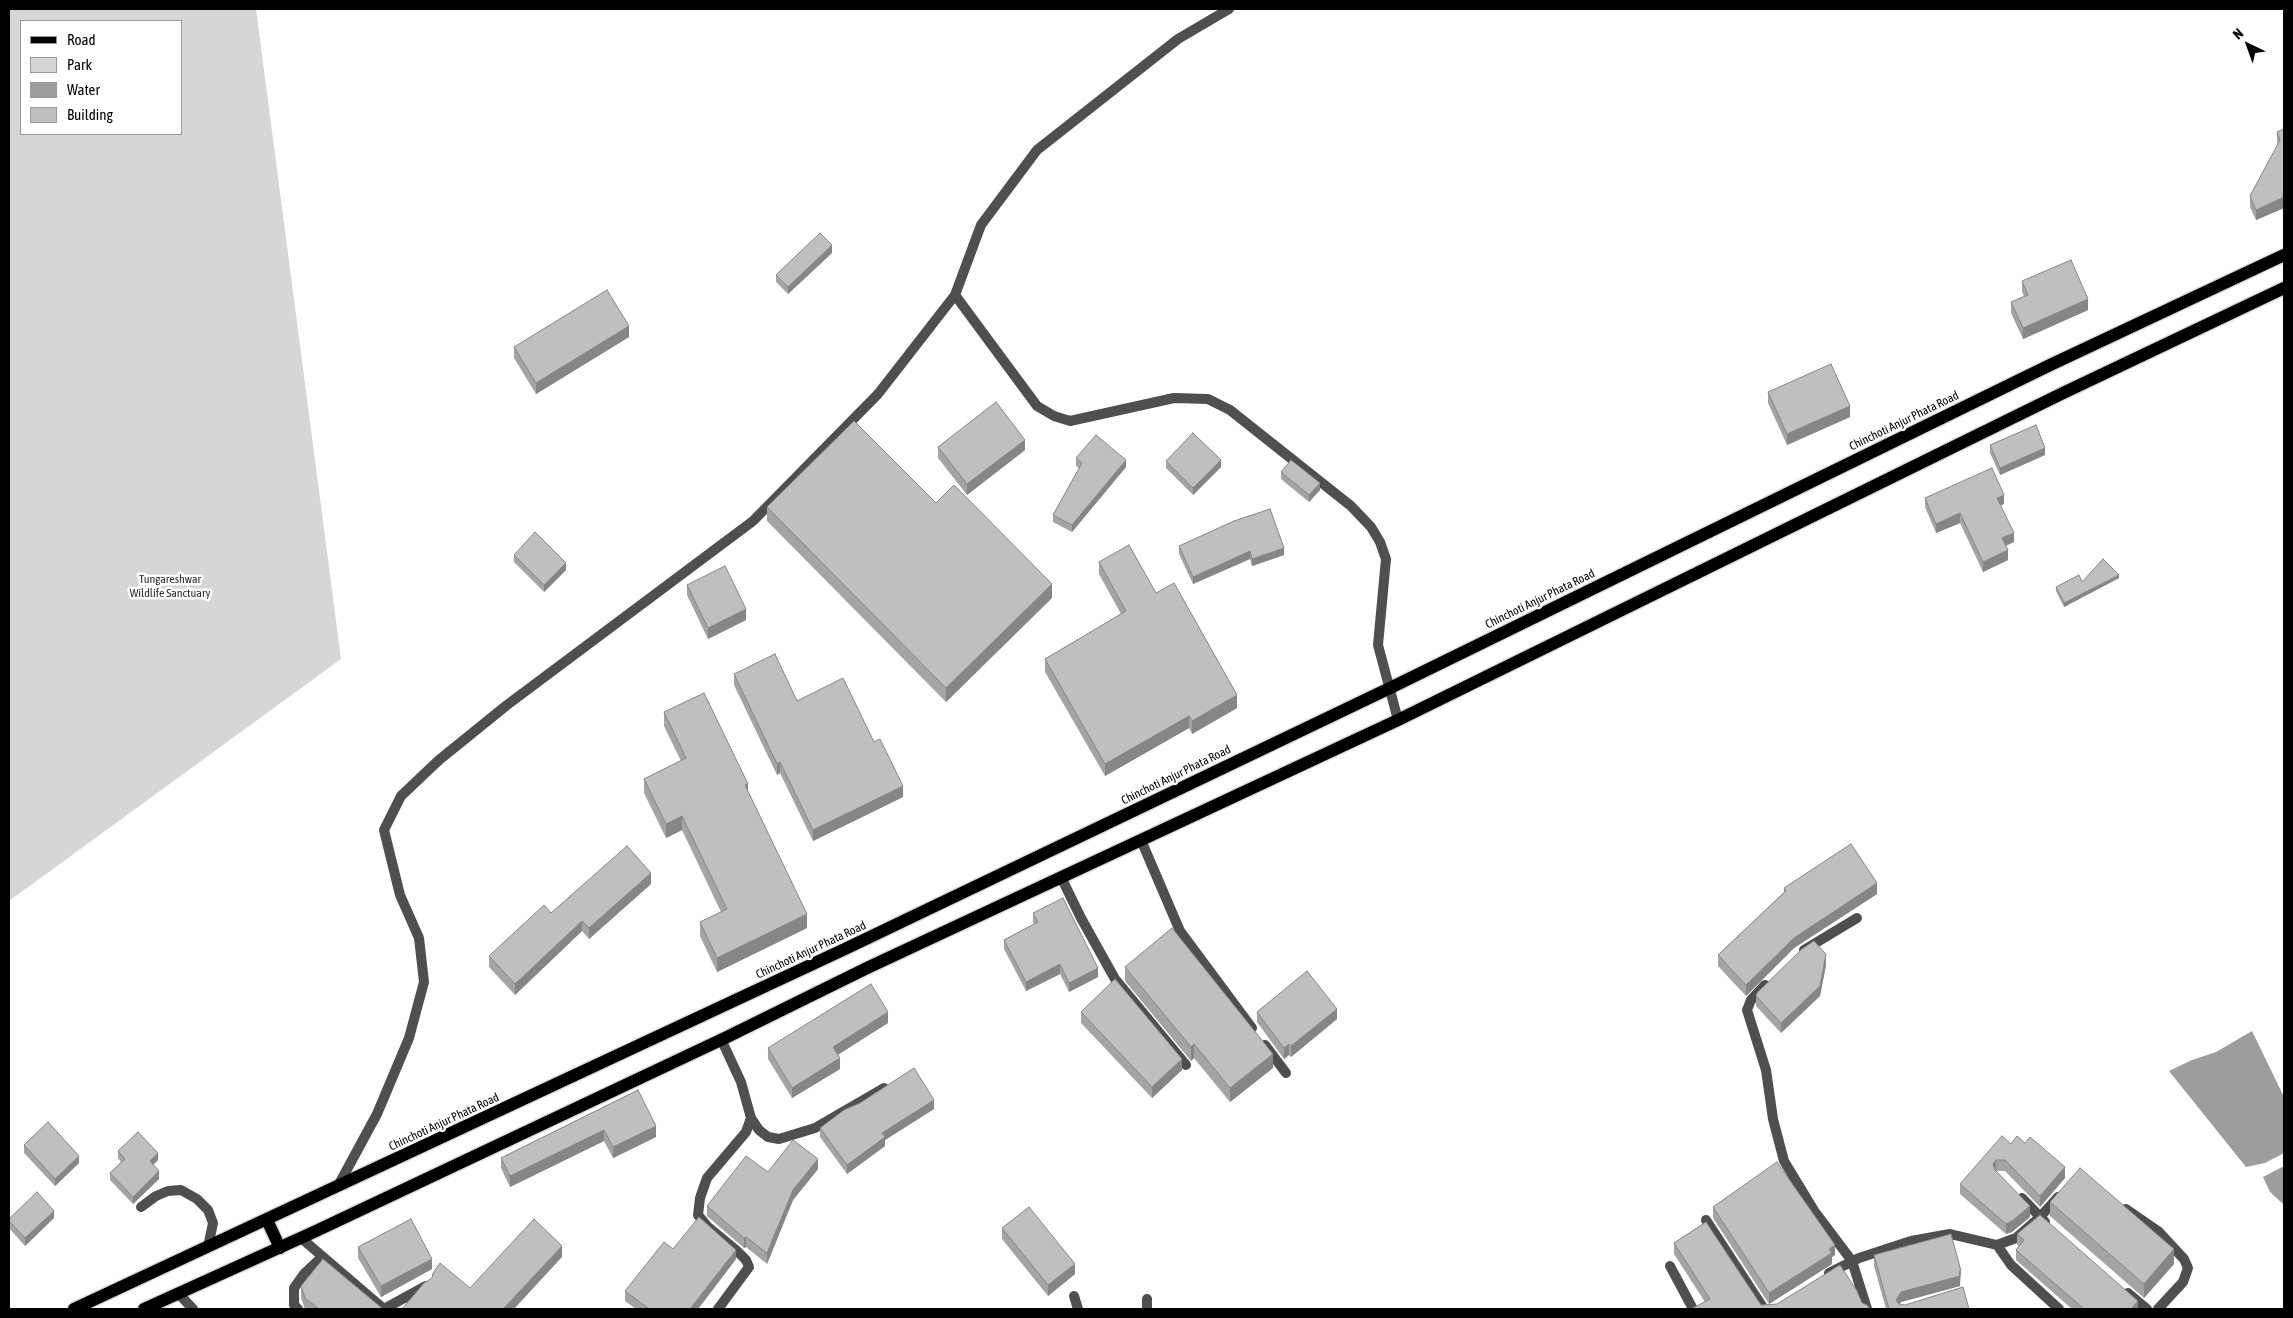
<!DOCTYPE html>
<html>
<head>
<meta charset="utf-8">
<style>
	body { margin:0 }
	#map { position:relative; width:2293px; height:1318px; overflow:hidden; background:#fff; font-family:"Asap Condensed",sans-serif }
	canvas { display:block }
	.frame { position:absolute; inset:0; border:10px solid #000; pointer-events:none }
	.legend { position:absolute; left:20px; top:20px; width:162px; height:115px; box-sizing:border-box; background:#fff; border:1px solid #999; margin:0; padding:6px 9px; list-style:none; font-size:15px; color:#000 }
	.legend li { display:flex; align-items:center; gap:10px; height:25px }
	.legend b { width:25px; border:1px solid #999 }
	.north { position:absolute; left:2223px; top:20px; width:50px; height:50px; -webkit-text-stroke:4px #fff; paint-order:stroke; rotate:318deg; font-size:14px; font-weight:700; line-height:20px; text-align:center; color:#000 }
	.north::after { content:''; display:block; margin:auto; width:18px; height:22px; background:#000; clip-path:polygon(50% 0,100% 100%,50% 72%,0 100%) }
</style>
</head>
<body>
<div id="map">
<canvas width="2293" height="1318"></canvas>
<div class="frame"></div>
<ul class="legend">
<li><b style="height:6px;background:#000"></b>Road</li>
<li><b style="height:14px;background:#d6d6d6"></b>Park</li>
<li><b style="height:14px;background:#9d9d9d"></b>Water</li>
<li><b style="height:14px;background:#bfbfbf"></b>Building</li>
</ul>
<div class="north">N</div>
</div>
<script>
const ctx = document.querySelector('canvas').getContext('2d');
ctx.lineJoin = 'round';
function fill(path, color) { ctx.fillStyle = color; ctx.fill(path, 'evenodd'); }
const shape = rows => new Path2D(rows.map(r => 'M' + r).join(''));
function strokePath(path, color, width, dash) { ctx.strokeStyle = color; ctx.lineWidth = width; ctx.lineCap = dash ? 'butt' : 'round'; ctx.setLineDash(dash || []); ctx.stroke(path); }
function write(font, color, halo, rows, align = 'center') {
  ctx.font = font + ' "Asap Condensed",sans-serif'; ctx.lineWidth = 5; ctx.setLineDash([]); ctx.textBaseline = 'middle'; ctx.strokeStyle = halo; ctx.fillStyle = color; for (const [text, x, y, turn = 0] of rows) {
    ctx.save(); ctx.translate(x, y); ctx.rotate((+turn || 0) * Math.PI / 180); ctx.textAlign = isNaN(turn) ? turn : align; if (halo) ctx.strokeText(text, 0, 0); ctx.fillText(text, 0, 0); ctx.restore();
  }
}
const green = shape([
	[9,9,256,9,341,659,9,901],
	[181,21,181,134,21,134,21,21]
]);
const water = shape([
	[2252,1031,2284,1097,2284,1153,2265,1163,2246,1167,2169,1071,2192,1060,2216,1052],
	[2284,1166,2284,1205,2270,1192,2263,1177]
]);
const minor = shape([
	[955,295,1037,406,1054,416,1070,421,1174,398,1208,399,1230,410,1351,506,1371,527,1380,542,1386,559,1378,645,1398,720],
	[1141,840,1180,931,1252,1028],
	[1061,877,1081,918,1115,979,1186,1065],
	[1804,950,1857,918],
	[1765,985,1751,1000,1747,1010,1766,1070,1773,1119,1784,1161,1815,1212,1852,1261,1867,1309],
	[1265,1045,1286,1073],
	[751,1118,759,1130,768,1137,779,1139,815,1128,884,1088],
	[338,1186,377,1114,409,1038,424,982,419,938,400,895,384,830,401,796,439,760,507,705,753,521,878,394,955,295,981,225,1037,150,1178,39,1229,9],
	[2022,1198,2045,1222],
	[141,1207,156,1196,168,1191,181,1190,197,1199,208,1210,213,1223,208,1247],
	[2126,1209,2158,1231,2184,1259,2188,1268,2183,1282,2158,1309],
	[1706,1220,1764,1309],
	[301,1238,384,1309],
	[1997,1245,2011,1265,2059,1309],
	[1670,1266,1693,1309],
	[1829,1273,1859,1258,1911,1241,1950,1234,1997,1245,2016,1238,2040,1217,2058,1197],
	[178,1293,193,1309],
	[2128,1293,2147,1309],
	[1074,1296,1078,1309],
	[1147,1299,1147,1309],
	[298,1309,294,1305,294,1288,304,1274,322,1257],
	[384,1309,426,1286],
	[718,1309,749,1267,746,1260,736,1250,707,1226,698,1215,700,1198,707,1178,746,1132,751,1118,741,1082,721,1039]
]);
const primary = shape([
	[267,1220,280,1248],
	[74,1309,847,948,1390,688,2048,366,2284,255],
	[144,1309,316,1231,727,1037,867,968,1398,720,2061,394,2284,288]
]);
const wall = shape([
	[2284,129,2284,208,2256,220,2250,207,2250,196,2278,144,2277,143,2277,132],
	[832,253,788,294,776,282,776,275],
	[2022,281,2088,310,2023,339,2011,313,2011,302,2024,296,2022,292],
	[629,337,536,394,514,358,514,347],
	[1768,392,1850,417,1787,445,1768,403],
	[1990,445,2045,455,2000,475,1990,453],
	[938,447,1025,450,967,495,938,458],
	[1076,458,1126,467,1072,532,1053,522,1053,515,1079,468,1076,466],
	[1166,461,1221,467,1193,495,1166,468],
	[1281,472,1320,490,1309,502,1281,479],
	[1925,498,2004,504,2000,505,2014,542,2006,546,2008,560,1983,572,1960,523,1936,533,1925,507],
	[936,503,1052,598,946,702,767,521,767,507],
	[1179,546,1284,555,1252,566,1250,559,1193,584,1179,554],
	[514,555,566,570,544,592,514,562],
	[1099,562,1156,593,1237,708,1192,734,1189,728,1105,776,1045,672,1045,659,1121,614,1099,574],
	[2119,578,2064,607,2056,591,2056,587,2082,582],
	[687,585,746,620,708,639,687,595],
	[734,674,797,701,874,742,903,797,813,841,780,773,777,775,734,685],
	[664,712,748,792,807,928,717,972,700,936,700,922,721,912,682,830,666,838,644,793,644,779,681,761,664,726],
	[651,884,589,939,582,931,515,995,489,967,489,956,551,913],
	[1784,888,1877,894,1794,948,1746,996,1718,966,1718,955,1784,892],
	[1033,913,1098,977,1069,992,1060,974,1026,991,1004,949,1004,940,1034,924,1033,922],
	[1826,965,1820,996,1781,1033,1756,1006,1756,996],
	[1125,967,1273,1068,1230,1102,1194,1058,1191,1061,1125,981],
	[1081,1012,1182,1070,1152,1098,1081,1023],
	[1257,1012,1337,1019,1291,1057,1289,1055,1284,1059,1257,1022],
	[888,1023,837,1054,840,1069,792,1098,768,1059,768,1048],
	[638,1090,656,1137,613,1158,604,1141,510,1187,501,1168,501,1158],
	[934,1109,885,1140,885,1146,847,1174,820,1137,820,1128],
	[2011,1144,2065,1178,2040,1207,2005,1171,1996,1171,2030,1217,2012,1232,2006,1234,1960,1194,1960,1184],
	[24,1145,79,1163,55,1186,24,1153],
	[118,1151,158,1160,153,1165,159,1179,133,1204,110,1180,110,1173,121,1162,118,1158],
	[818,1169,793,1200,767,1264,746,1247,744,1248,707,1216,707,1206,768,1172],
	[2050,1202,2174,1264,2144,1298,2050,1216],
	[1713,1207,1835,1255,1832,1257,1832,1264,1769,1304,1713,1218],
	[54,1218,25,1246,9,1228,9,1219],
	[1706,1222,1761,1305,1777,1304,1840,1265,1857,1291,1862,1303,1867,1305,1870,1309,1691,1309,1705,1302,1674,1254,1674,1243],
	[1002,1228,1075,1274,1048,1296,1002,1239],
	[2017,1234,2138,1309,2072,1309,2016,1260,2016,1250,2019,1246,2017,1245],
	[358,1247,432,1269,381,1297,358,1258],
	[673,1249,736,1259,698,1309,636,1309,625,1301,625,1291],
	[1874,1255,1961,1282,1960,1282,1960,1286,1901,1302,1900,1304,1905,1305,1969,1309,1886,1309,1874,1266],
	[301,1286,383,1309,305,1309,301,1298]
]);
const shadedWall = shape([
	[2284,197,2284,208,2256,220,2256,210],
	[832,245,832,253,788,294,788,287],
	[2088,299,2088,310,2023,339,2023,328],
	[629,326,629,337,536,394,536,383],
	[1850,406,1850,417,1787,445,1787,434],
	[1025,440,1025,450,967,495,967,484],
	[2045,448,2045,455,2000,475,2000,468],
	[1126,460,1126,467,1072,532,1072,525],
	[1221,460,1221,467,1193,495,1193,488],
	[1320,483,1320,490,1309,502,1309,495],
	[2004,495,2004,504,1997,507,1997,498],
	[1960,513,1960,523,1936,533,1936,524],
	[2014,533,2014,542,2002,547,2002,538],
	[1284,548,1284,555,1252,566,1252,559],
	[2008,550,2008,560,1983,572,1983,562],
	[1250,551,1250,559,1193,584,1193,577],
	[566,563,566,570,544,592,544,585],
	[2119,575,2119,578,2064,607,2064,603],
	[1052,584,1052,598,946,702,946,688],
	[746,609,746,620,708,639,708,628],
	[1237,695,1237,708,1192,734,1192,721],
	[1189,716,1189,728,1105,776,1105,764],
	[780,762,780,773,777,775,777,764],
	[748,784,748,798,745,785],
	[903,786,903,797,813,841,813,830],
	[682,816,682,830,666,838,666,824],
	[651,873,651,884,589,939,589,928],
	[1877,883,1877,894,1794,948,1746,996,1746,985,1794,938],
	[807,914,807,928,717,972,717,958],
	[582,921,582,931,515,995,515,984],
	[1826,954,1826,965,1820,996,1781,1033,1781,1023],
	[1060,964,1060,974,1026,991,1026,982],
	[1098,968,1098,977,1069,992,1069,983],
	[1337,1009,1337,1019,1291,1057,1291,1046],
	[888,1012,888,1023,833,1058,833,1047],
	[1194,1044,1194,1058,1191,1061,1191,1047],
	[1289,1044,1289,1055,1284,1059,1284,1048],
	[1273,1054,1273,1068,1230,1102,1230,1088],
	[840,1058,840,1069,792,1098,792,1088],
	[1182,1059,1182,1070,1152,1098,1152,1087],
	[934,1100,934,1109,885,1140,885,1146,847,1174,847,1165,882,1133],
	[656,1126,656,1137,613,1158,613,1147],
	[604,1130,604,1141,510,1187,510,1176],
	[158,1153,158,1160,150,1168,150,1161],
	[79,1156,79,1163,55,1186,55,1179],
	[818,1159,818,1169,793,1200,767,1264,767,1253,793,1190],
	[1996,1160,1996,1171,1993,1164],
	[2065,1167,2065,1178,2040,1207,2040,1196],
	[159,1171,159,1179,133,1204,133,1197],
	[2030,1206,2030,1217,2012,1232,2006,1234,2006,1224],
	[54,1211,54,1218,25,1246,25,1238],
	[746,1237,746,1247,744,1248,744,1238],
	[1835,1245,1835,1255,1832,1257,1832,1264,1769,1304,1769,1293],
	[562,1246,562,1257,514,1309,503,1309],
	[2174,1249,2174,1264,2144,1298,2144,1284],
	[736,1250,736,1259,698,1309,690,1309],
	[432,1259,432,1269,381,1297,381,1286],
	[1075,1264,1075,1274,1048,1296,1048,1285],
	[1961,1271,1960,1286,1901,1302,1897,1309,1896,1300,1901,1292],
	[2138,1301,2138,1309,2131,1309]
]);
const building = shape([
	[2284,129,2284,197,2256,210,2250,196,2280,140,2277,132,2284,129],
	[820,233,832,245,788,287,776,275,820,233],
	[2071,260,2088,299,2023,328,2011,302,2028,295,2022,281,2071,260],
	[607,290,629,326,536,383,514,347,607,290],
	[1831,364,1850,406,1787,434,1768,392,1831,364],
	[996,402,1025,440,967,484,938,447,996,402],
	[854,421,936,503,954,485,1052,584,946,688,767,507,854,421],
	[2036,425,2045,448,2000,468,1990,445,2036,425],
	[1193,433,1221,460,1193,488,1166,461,1193,433],
	[1096,435,1126,460,1072,525,1053,515,1082,463,1076,458,1096,435],
	[1291,460,1320,483,1309,495,1281,472,1291,460],
	[1992,468,2004,495,1997,498,2014,533,2002,538,2008,550,1983,562,1960,513,1936,524,1925,498,1992,468],
	[1270,509,1284,548,1252,559,1250,551,1193,577,1179,546,1234,521,1270,509],
	[535,532,566,563,544,585,514,555,535,532],
	[1129,545,1156,593,1174,583,1237,695,1192,721,1189,716,1105,764,1045,659,1126,611,1099,562,1129,545],
	[2103,559,2119,575,2064,603,2056,587,2079,575,2082,582,2103,559],
	[725,566,746,609,708,628,687,585,725,566],
	[775,654,797,701,843,678,874,742,880,739,903,786,813,830,780,762,777,764,734,674,775,654],
	[704,693,748,784,745,785,807,914,717,958,700,922,727,909,682,816,666,824,644,779,686,758,664,712,704,693],
	[1851,844,1877,883,1794,938,1746,985,1718,955,1786,891,1784,888,1851,844],
	[627,846,651,873,589,928,582,921,515,984,489,956,544,905,551,913,627,846],
	[1063,898,1098,968,1069,983,1060,964,1026,982,1004,940,1038,922,1033,913,1063,898],
	[1172,928,1273,1054,1230,1088,1194,1044,1191,1047,1125,967,1172,928],
	[1814,941,1826,954,1820,986,1781,1023,1756,996,1757,993,1802,949,1814,941],
	[1307,971,1337,1009,1291,1046,1289,1044,1284,1048,1257,1012,1307,971],
	[1115,979,1182,1059,1152,1087,1081,1012,1115,979],
	[871,984,888,1012,833,1047,840,1058,792,1088,768,1048,871,984],
	[914,1068,934,1100,882,1133,885,1137,847,1165,820,1128,844,1110,860,1103,914,1068],
	[638,1090,656,1126,613,1147,604,1130,510,1176,501,1158,638,1090],
	[48,1122,79,1156,55,1179,24,1145,48,1122],
	[138,1132,158,1153,150,1161,159,1171,133,1197,110,1173,125,1159,118,1151,138,1132],
	[2002,1136,2011,1144,2017,1136,2025,1143,2030,1137,2065,1167,2040,1196,2005,1160,1996,1160,1993,1164,1995,1170,2030,1206,2012,1221,2006,1224,1960,1184,2002,1136],
	[793,1140,818,1159,793,1190,767,1253,746,1237,744,1238,707,1206,746,1156,768,1172,793,1140],
	[1777,1162,1835,1245,1829,1249,1832,1253,1769,1293,1713,1207,1777,1162],
	[2080,1168,2174,1249,2144,1284,2050,1202,2080,1168],
	[37,1192,54,1211,25,1238,9,1221,9,1219,37,1192],
	[1029,1207,1075,1264,1048,1285,1002,1228,1029,1207],
	[2040,1215,2138,1301,2131,1309,2084,1309,2016,1250,2024,1240,2017,1234,2040,1215],
	[699,1217,736,1250,690,1309,649,1309,625,1291,664,1242,673,1249,699,1217],
	[411,1219,432,1259,381,1286,358,1247,411,1219],
	[534,1219,562,1246,503,1309,402,1309,424,1283,432,1278,433,1273,440,1263,470,1288,534,1219],
	[1706,1222,1761,1305,1777,1304,1840,1265,1857,1291,1862,1303,1867,1305,1870,1309,1691,1309,1710,1299,1674,1243,1706,1222],
	[1951,1234,1961,1271,1959,1271,1960,1276,1901,1292,1896,1300,1899,1304,1905,1305,1963,1287,1969,1309,1889,1309,1874,1255,1951,1234],
	[323,1259,383,1309,319,1309,305,1298,301,1286,323,1259]
]);
const streetNames = [
	["Chinchoti Anjur Phata Road",1904,421,-26],
	["Chinchoti Anjur Phata Road",1540,599,-26],
	["Chinchoti Anjur Phata Road",1176,775,-26],
	["Chinchoti Anjur Phata Road",811,950,-25],
	["Chinchoti Anjur Phata Road",444,1122,-25]
];
const parkNames = [
	["Tungareshwar",170,579],
	["Wildlife Sanctuary",170,593]
];
fill(green, '#d6d6d6');
fill(water, '#9d9d9d');
strokePath(primary, '#dbdbdb', 15);
strokePath(minor, '#4f4f4f', 10);
strokePath(primary, '#000', 12);
fill(wall, '#a4a4a4');
fill(shadedWall, '#868686');
fill(building, '#bfbfbf');
strokePath(building, '#868686', 1);
write('12px', '#000', '#fff', streetNames);
write('12px', '#2d2d2d', '#fff', parkNames);
</script>
</body>
</html>
